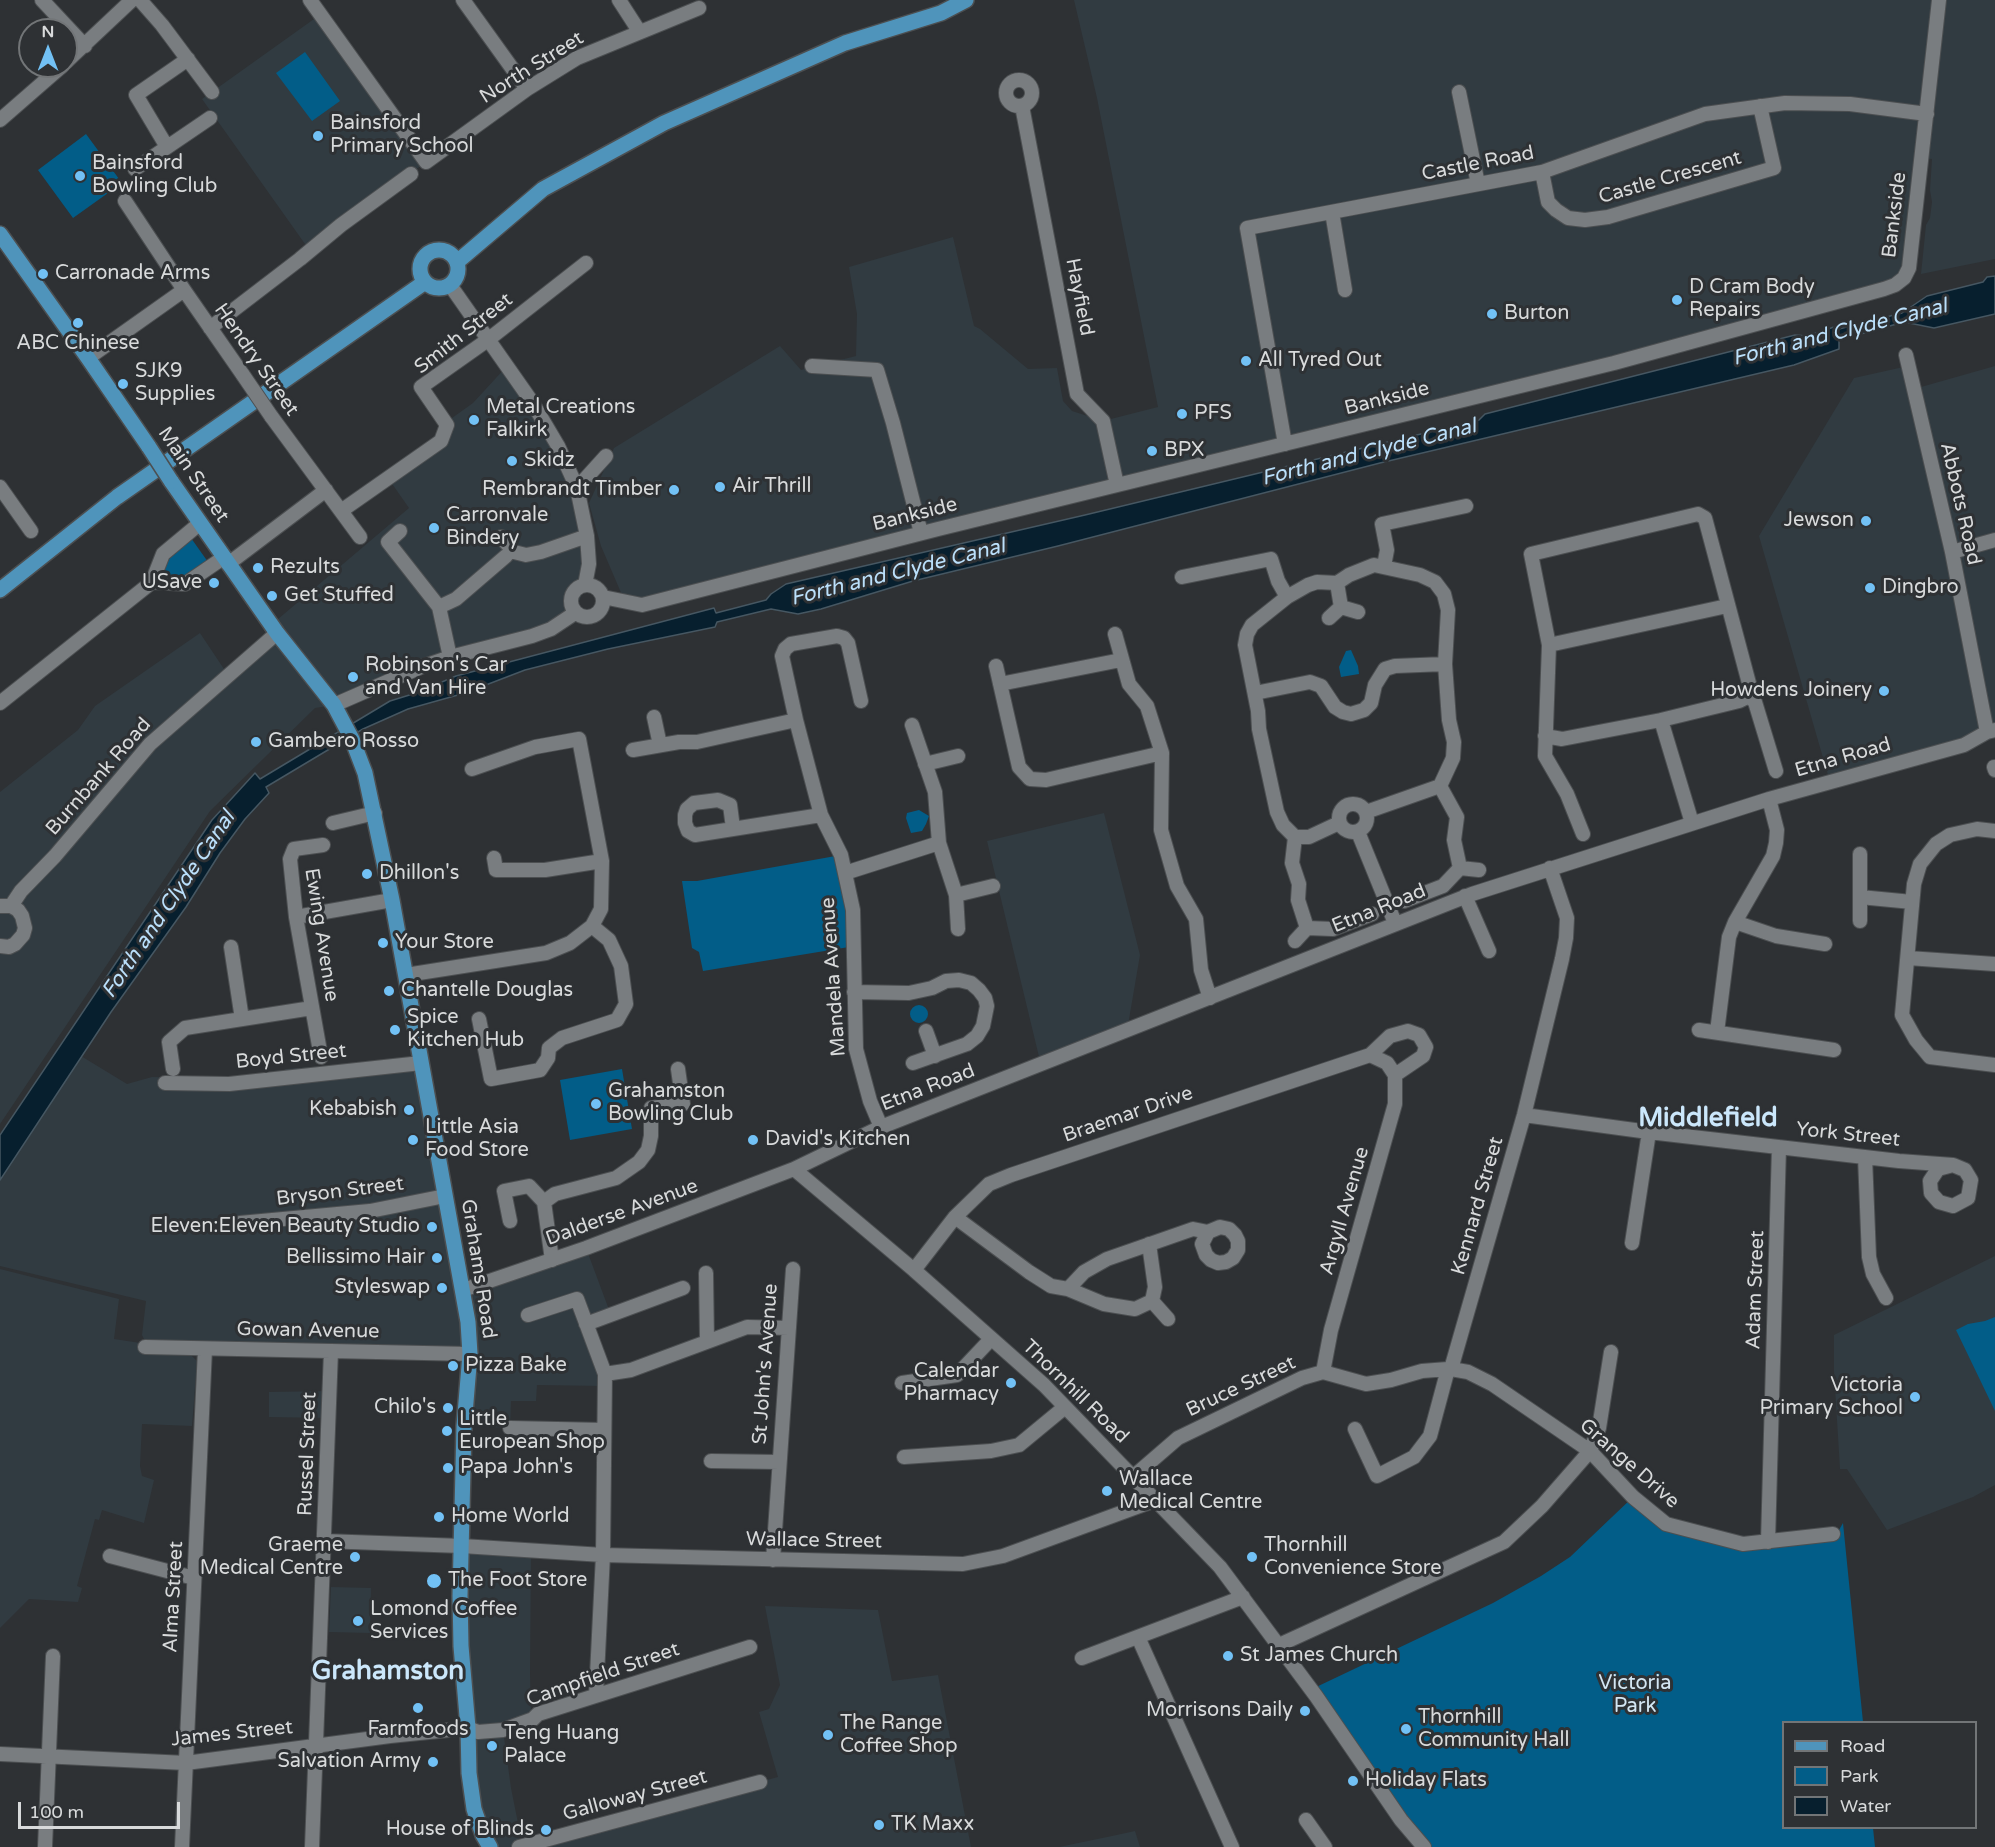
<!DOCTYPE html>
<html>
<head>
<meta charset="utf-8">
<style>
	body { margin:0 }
	#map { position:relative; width:1995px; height:1847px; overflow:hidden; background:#2e3134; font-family:"Varela Round",sans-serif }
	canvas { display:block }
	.legend { position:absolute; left:1782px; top:1721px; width:195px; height:108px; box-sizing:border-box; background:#2e3134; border:2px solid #727577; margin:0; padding:8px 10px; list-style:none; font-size:18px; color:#d8dadb }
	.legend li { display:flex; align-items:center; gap:12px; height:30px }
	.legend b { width:30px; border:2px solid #727577 }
	.north { position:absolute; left:18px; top:18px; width:60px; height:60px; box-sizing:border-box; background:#2e3134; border:2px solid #727577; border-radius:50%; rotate:0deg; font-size:16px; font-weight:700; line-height:24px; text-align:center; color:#d8dadb }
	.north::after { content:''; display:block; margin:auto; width:21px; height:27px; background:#72c1f5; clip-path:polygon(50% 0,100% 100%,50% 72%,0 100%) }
	.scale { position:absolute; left:18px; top:1802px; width:162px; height:27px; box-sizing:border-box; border:3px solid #d8dadb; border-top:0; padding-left:8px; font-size:18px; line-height:21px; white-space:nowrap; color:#d8dadb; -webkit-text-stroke:4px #2e3134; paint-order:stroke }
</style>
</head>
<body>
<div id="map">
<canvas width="1995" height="1847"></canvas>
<ul class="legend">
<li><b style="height:8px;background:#4f94bb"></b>Road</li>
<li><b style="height:16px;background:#025d88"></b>Park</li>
<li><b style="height:16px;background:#071f2e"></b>Water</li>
</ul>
<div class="north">N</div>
<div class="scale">100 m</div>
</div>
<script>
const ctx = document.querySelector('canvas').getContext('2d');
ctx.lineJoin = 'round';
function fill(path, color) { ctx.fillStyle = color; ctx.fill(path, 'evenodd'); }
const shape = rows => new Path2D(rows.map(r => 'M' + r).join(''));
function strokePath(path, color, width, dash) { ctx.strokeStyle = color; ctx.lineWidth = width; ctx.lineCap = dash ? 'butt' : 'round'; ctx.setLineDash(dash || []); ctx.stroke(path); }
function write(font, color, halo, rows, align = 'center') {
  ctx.font = font + ' "Varela Round",sans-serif'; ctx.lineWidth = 6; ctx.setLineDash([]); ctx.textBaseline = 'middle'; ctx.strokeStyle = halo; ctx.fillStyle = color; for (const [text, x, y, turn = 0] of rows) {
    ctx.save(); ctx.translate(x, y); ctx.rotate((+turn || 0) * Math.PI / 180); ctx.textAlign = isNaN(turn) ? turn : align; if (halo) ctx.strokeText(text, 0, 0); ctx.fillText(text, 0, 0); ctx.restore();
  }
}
const built = shape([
	[1074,0,1995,0,1995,259,1921,274,1926,225,1930,218,1932,202,1930,190,1932,159,1922,158,1909,268,1895,285,642,605,625,602,601,546,589,503,614,448,780,346,801,370,856,356,857,314,849,267,953,237,974,326,980,329,1028,369,1057,368,1063,401,1072,411,1103,421,1158,407,1097,98],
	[321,14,426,162,341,225,310,251,202,99],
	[507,366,577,488,585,585,575,613,334,705,315,708,210,811,0,1124,0,792,78,730,95,706,200,633,228,675,277,633,271,625,409,508,388,478,441,441,445,423,473,403],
	[1908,366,1914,389,1995,366,1995,730,1830,782,1759,536,1854,378],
	[1104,813,1140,955,1127,1031,1041,1065,987,841],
	[81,1056,127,1084,152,1077,229,1079,286,1073,285,1069,383,1062,420,1056,463,1289,586,1248,611,1315,586,1324,605,1386,537,1385,536,1401,511,1401,510,1428,464,1426,470,1354,145,1341,142,1335,146,1301,0,1266,0,1178],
	[1995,1256,1995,1485,1973,1497,1887,1530,1847,1469,1840,1469,1834,1371,1834,1335],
	[0,1269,119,1299,114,1339,140,1343,140,1352,190,1354,197,1361,192,1426,142,1424,140,1466,142,1476,154,1480,144,1523,102,1510,99,1520,95,1519,77,1586,82,1588,78,1602,29,1599,0,1628],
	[330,1391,329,1418,269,1417,269,1392],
	[462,1546,531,1550,530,1674,531,1711,533,1719,503,1730,511,1788,518,1823,519,1847,778,1777,759,1712,769,1709,780,1685,765,1606,878,1610,892,1681,938,1675,971,1847,490,1847,474,1809],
	[331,1587,371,1588,370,1633,329,1632],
	[1135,1831,1140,1847,1059,1847,1112,1836]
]);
const green = shape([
	[305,52,340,101,312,121,276,73],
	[86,134,122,183,73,218,38,170],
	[191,538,208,562,187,576,176,578,162,576,160,571,169,555],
	[1351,650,1358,666,1359,674,1341,677,1339,667,1346,651],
	[919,810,929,816,926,824,922,831,911,833,906,818,907,813],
	[841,855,855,946,703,971,699,952,692,948,682,881,697,881],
	'910 1014a9 9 0 1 1 18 0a9 9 0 1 1-18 0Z',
	[622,1069,632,1129,570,1140,560,1080],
	[1995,1317,1995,1411,1956,1330,1968,1324,1985,1321],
	[1633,1497,1666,1524,1743,1544,1833,1534,1839,1530,1843,1523,1863,1722,1784,1722,1784,1828,1873,1828,1875,1847,1424,1847,1312,1689,1493,1603,1541,1576,1570,1557]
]);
const water = shape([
	[1995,276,1995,314,1934,328,1904,322,1839,340,1839,349,1794,365,1380,463,1058,546,913,581,821,609,798,614,771,609,717,622,715,627,608,649,525,670,465,693,408,709,363,729,266,787,269,793,245,819,220,853,186,907,111,1012,0,1180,0,1135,212,820,255,773,260,779,390,701,416,693,456,676,714,608,716,613,766,600,771,594,786,584,1085,515,1479,420,1485,414,1795,335,1807,336,1834,327,1835,330,1902,313,1927,296,1983,282,1987,277,1995,276]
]);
const minor = shape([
	[42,0,85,46],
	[140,0,162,25,212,92],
	[310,0,426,162,527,89,577,58,699,8],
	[463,0,527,89],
	[619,0,639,31],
	[66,62,132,0],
	'1006 93a13 13 0 1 1 26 0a13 13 0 1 1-26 0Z',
	[1459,92,1478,184],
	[1022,106,1077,394,1103,421,1117,485],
	[0,120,62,66],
	[167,147,136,95,188,59],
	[135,169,210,118],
	[1542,172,1548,202,1556,210,1568,218,1585,220,1608,217,1774,168,1760,106],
	[125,201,184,290,243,375],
	[1332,212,1345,290],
	[450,285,532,402,558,446,577,488,587,536,589,564,585,585],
	[210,328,300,259,341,225,411,174],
	[1906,355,1952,552,1987,732],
	[88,358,184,290],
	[812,366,877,370,893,423,921,533],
	[271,416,360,537],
	[1285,444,1247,228,1542,172,1705,114,1785,103,1850,104,1927,114],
	[0,487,31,531],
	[577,488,606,456],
	[341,511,441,441,447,425,421,387,489,339,586,263],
	[199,524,163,554,152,582,185,584,223,558],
	[400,531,388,542,439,607,450,657],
	[501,537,514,552,526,555,541,552,587,536],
	[1952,552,1995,540],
	[228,564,326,490],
	[1384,566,1387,550,1382,524,1466,506],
	[1182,577,1271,559,1278,581,1287,597],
	[1337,583,1341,607,1358,612],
	'571 601a16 16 0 1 1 32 0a16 16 0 1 1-32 0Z',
	[603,597,642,605,938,529,1614,363,1884,289,1895,285,1904,278,1909,268,1939,0],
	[439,607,456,599,506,556],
	[1329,618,1341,607],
	[1115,634,1129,684,1147,706,1162,753,1161,830,1177,886,1196,919,1201,970,1210,998],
	[1549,645,1727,606],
	[996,666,1019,767,1030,779,1046,780,1162,753],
	[1000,684,1121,660],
	[1255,693,1310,682,1321,686,1335,707,1343,712,1351,714,1364,710,1371,703,1375,685,1385,669,1395,666,1445,664],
	[1749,696,1755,702,1776,771],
	[0,703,152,582],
	[334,705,421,667,450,657,532,636,551,629,575,613],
	[654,717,660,745],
	[796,720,821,815,841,855,853,910,856,1049,870,1101,881,1127],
	[912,725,935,792,939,843,956,895,958,929],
	[1545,736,1562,739,1661,720,1692,823],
	[633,750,679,742,697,742,796,720,782,656,785,649,791,644,837,636,844,638,848,643,861,701],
	[925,764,958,756],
	[1994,767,1995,770],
	'1339 818a14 14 0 1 1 28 0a14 14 0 1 1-28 0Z',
	[333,823,375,813],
	[1339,823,1309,837,1295,837,1283,825,1277,812,1259,729,1258,711,1245,645,1247,634,1252,625,1287,597,1308,585,1317,582,1337,583,1349,575,1374,565,1420,575,1435,582,1444,594,1448,610,1445,664,1449,720,1454,742,1453,758,1440,786,1366,812],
	[733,828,730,805,718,800,694,803,687,809,685,815,685,823,688,831,695,835,821,815],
	[1995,831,1977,829,1950,835,1936,844,1920,864,1914,884,1902,1015,1916,1040,1930,1057,1995,1065],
	[1358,832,1395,923],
	[1583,834,1567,794,1545,756,1549,645,1531,554,1698,514,1705,518,1750,687,1749,696,1739,701,1661,720],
	[1295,837,1292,863,1299,884,1298,900,1307,928,1333,929,1372,914],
	[494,858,496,870,545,870,602,861],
	[1460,868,1479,870],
	[845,873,939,843],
	[956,895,993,886],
	[1465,896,1489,951],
	[1860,897,1912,902],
	[1404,901,1443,886,1460,868,1454,840,1457,817,1440,786],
	[0,906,11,906,18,910,22,916,25,928,23,935,15,944,9,947,0,946],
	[11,906,21,891,55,856,150,744,277,633],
	[296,917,392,900],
	[1860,921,1860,854],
	[1735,922,1776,936,1825,944],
	[1295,941,1307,928],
	[231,947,242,1019],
	[1908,958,1995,964],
	[406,975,546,953,570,943,592,926,601,909,602,861,579,739,535,747,472,769],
	[854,992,909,993,932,988,946,981,959,980,971,983,979,990,985,998,987,1006,983,1026,977,1036,967,1044,913,1063],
	[479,1019,491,1079,540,1070,548,1058,549,1048,562,1038,617,1020,626,1004,621,966,609,940,592,926],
	[1699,1030,1834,1050],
	[926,1031,935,1056],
	[1717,1032,1729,937,1735,922,1773,856,1776,843,1777,830,1769,799],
	[1370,1055,1390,1036,1408,1031,1419,1035,1426,1047,1423,1056,1395,1075],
	[321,1057,296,917,290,859,294,849,323,845],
	[173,1069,169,1042,185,1028,312,1008],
	[165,1083,229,1084,421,1063],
	[1524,1115,1649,1132,1899,1161,1953,1165,1965,1170,1971,1180,1968,1198,1953,1206,1939,1202,1931,1193,1930,1181,1938,1169,1953,1165],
	[1865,1157,1869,1257,1873,1274,1886,1298],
	[794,1169,914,1270,1044,1385,1220,1567,1316,1696,1401,1820,1424,1847],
	[955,1217,1029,1272,1051,1286,1068,1289,1084,1272,1107,1259,1193,1229,1208,1232,1220,1227,1229,1229,1235,1235,1238,1241,1238,1250,1233,1258,1226,1262,1218,1263,1211,1260,1206,1255,1202,1244,1208,1232],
	[510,1221,504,1191,529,1186,544,1202],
	[240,1223,370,1211,445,1196],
	[1632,1243,1649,1132],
	[552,1260,544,1202,555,1194,616,1178,639,1162,648,1150,651,1136,651,1108,683,1104,678,1069],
	[914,1270,955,1217,989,1184,1011,1175,1370,1055,1387,1063,1395,1075,1395,1104,1331,1330,1323,1372],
	[706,1273,707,1341],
	[1068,1289,1104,1304,1135,1309,1152,1301,1155,1287,1149,1244],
	[463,1290,586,1248,794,1169,881,1127,1472,894,1769,799,1964,745,1987,732,1995,730],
	[1152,1301,1168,1319],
	[528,1315,577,1299,605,1374,603,1555,596,1695],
	[586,1324,683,1288],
	[145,1347,470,1354],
	[1451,1369,1468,1372,1492,1384,1590,1451,1633,1497,1666,1524,1743,1544,1833,1534],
	[605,1374,631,1370,747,1327,789,1328],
	[902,1383,957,1375,991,1339],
	[510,1428,604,1430],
	[1355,1429,1377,1476,1414,1457,1430,1436,1448,1369,1451,1369,1524,1115,1562,959,1566,938,1567,918,1550,868],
	[904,1457,991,1451,1019,1445,1065,1407],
	[711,1461,779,1462],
	[1134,1476,1178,1438,1302,1378,1323,1372,1366,1384,1391,1380,1422,1371,1448,1369],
	[324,1541,462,1546,603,1555,963,1564,1003,1556,1156,1500],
	[1768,1542,1779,1147],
	[110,1556,194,1578],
	[773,1560,793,1269],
	[1138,1637,1232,1847],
	[1279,1645,1504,1542,1542,1506,1590,1451,1599,1428,1611,1352],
	[1082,1658,1243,1597],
	[0,1754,186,1763,390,1736,468,1728,478,1732,503,1730,533,1719,538,1714,750,1647],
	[1306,1820,1325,1847],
	[45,1847,53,1656],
	[182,1847,205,1349],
	[312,1847,331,1351],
	[519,1847,760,1782]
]);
const major = shape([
	[0,234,88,358,149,447],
	'420 269a19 19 0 1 1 38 0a19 19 0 1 1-38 0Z',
	[457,262,543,189,664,123,845,43,941,13,966,0],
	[171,481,277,633,334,705,352,739,365,773,392,900,468,1322,470,1354,464,1426,460,1596,461,1646,468,1728,469,1773,474,1809,483,1835,490,1847],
	[0,590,117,497,425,282]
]);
const minorBridge = shape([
	[243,375,271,416]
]);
const majorBridge = shape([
	[149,447,171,481]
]);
const markers = [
	[318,136,6,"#72c1f5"],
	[80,176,6,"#72c1f5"],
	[43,274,6,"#72c1f5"],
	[1677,300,6,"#72c1f5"],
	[1492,314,6,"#72c1f5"],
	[78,323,6,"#72c1f5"],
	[1246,361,6,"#72c1f5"],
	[123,384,6,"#72c1f5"],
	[1182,414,6,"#72c1f5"],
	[474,420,6,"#72c1f5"],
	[1152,451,6,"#72c1f5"],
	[512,461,6,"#72c1f5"],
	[720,487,6,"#72c1f5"],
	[674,490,6,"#72c1f5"],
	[1866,521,6,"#72c1f5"],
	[434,528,6,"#72c1f5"],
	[258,568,6,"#72c1f5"],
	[214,583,6,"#72c1f5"],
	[1870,588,6,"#72c1f5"],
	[272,596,6,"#72c1f5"],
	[353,677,6,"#72c1f5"],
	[1884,691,6,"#72c1f5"],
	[256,742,6,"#72c1f5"],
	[367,874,6,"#72c1f5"],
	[383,943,6,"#72c1f5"],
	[389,991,6,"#72c1f5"],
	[395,1030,6,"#72c1f5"],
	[596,1104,6,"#72c1f5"],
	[409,1110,6,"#72c1f5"],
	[413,1140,6,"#72c1f5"],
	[753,1140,6,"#72c1f5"],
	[432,1227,6,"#72c1f5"],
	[437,1258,6,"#72c1f5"],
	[442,1288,6,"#72c1f5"],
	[453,1366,6,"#72c1f5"],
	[1011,1383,6,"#72c1f5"],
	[1915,1397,6,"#72c1f5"],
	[448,1408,6,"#72c1f5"],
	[447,1431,6,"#72c1f5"],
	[448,1468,6,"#72c1f5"],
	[1107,1491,6,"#72c1f5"],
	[439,1517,6,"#72c1f5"],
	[355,1557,6,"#72c1f5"],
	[1252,1557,6,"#72c1f5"],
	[434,1581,8,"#72c1f5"],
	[358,1621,6,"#72c1f5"],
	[1228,1656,6,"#72c1f5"],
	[418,1708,6,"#72c1f5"],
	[1305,1711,6,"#72c1f5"],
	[1406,1729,6,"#72c1f5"],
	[828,1735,6,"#72c1f5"],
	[492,1746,6,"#72c1f5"],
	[433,1762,6,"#72c1f5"],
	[1353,1781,6,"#72c1f5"],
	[879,1825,6,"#72c1f5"],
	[546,1830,6,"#72c1f5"]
];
const streetNames = [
	["North Street",532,68,-32],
	["Castle Road",1478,164,-11],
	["Castle Crescent",1670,178,-16],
	["Bankside",1895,215,-83],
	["Hayfield",1079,297,79],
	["Smith Street",464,334,-38],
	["Hendry Street",256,360,55],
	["Bankside",1387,399,-14],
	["Main Street",193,475,56],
	["Abbots Road",1960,504,77],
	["Bankside",915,515,-14],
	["Etna Road",1843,758,-16],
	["Burnbank Road",99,777,-49],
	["Etna Road",1379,909,-22],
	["Ewing Avenue",321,935,81],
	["Mandela Avenue",834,977,-94],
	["Boyd Street",291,1057,-6],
	["Etna Road",928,1088,-21],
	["Braemar Drive",1128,1115,-19],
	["York Street",1848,1135,6],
	["Bryson Street",340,1192,-7],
	["Kennard Street",1478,1206,-74],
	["Argyll Avenue",1345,1211,-74],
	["Dalderse Avenue",622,1213,-20],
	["Grahams Road",478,1269,81],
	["Adam Street",1756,1290,-88],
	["Gowan Avenue",308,1331,1],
	["St John's Avenue",766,1364,-86],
	["Bruce Street",1241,1387,-25],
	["Thornhill Road",1075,1392,44],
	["Russel Street",308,1454,-88],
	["Grange Drive",1629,1464,41],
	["Wallace Street",814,1541,1],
	["Alma Street",174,1597,-87],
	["Campfield Street",603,1675,-19],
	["James Street",232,1734,-6],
	["Galloway Street",635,1796,-15]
];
const poiNames = [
	["Bainsford",330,124],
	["Primary School",330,147],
	["Bainsford",92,164],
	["Bowling Club",92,187],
	["Carronade Arms",55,274],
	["D Cram Body",1689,288],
	["Repairs",1689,311],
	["Burton",1504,314],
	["ABC Chinese",78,344,"center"],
	["All Tyred Out",1258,361],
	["SJK9",135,372],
	["Supplies",135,395],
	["Metal Creations",486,408],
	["Falkirk",486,431],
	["PFS",1194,414],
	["BPX",1164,451],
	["Skidz",524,461],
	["Air Thrill",732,487],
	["Rembrandt Timber",662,490,"right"],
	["Carronvale",446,516],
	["Bindery",446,539],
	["Jewson",1854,521,"right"],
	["Rezults",270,568],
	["USave",202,583,"right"],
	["Dingbro",1882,588],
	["Get Stuffed",284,596],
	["Robinson's Car",365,666],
	["and Van Hire",365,689],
	["Howdens Joinery",1872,691,"right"],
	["Gambero Rosso",268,742],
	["Dhillon's",379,874],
	["Your Store",395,943],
	["Chantelle Douglas",401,991],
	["Spice",407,1018],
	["Kitchen Hub",407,1041],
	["Grahamston",608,1092],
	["Bowling Club",608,1115],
	["Kebabish",397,1110,"right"],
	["Little Asia",425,1128],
	["Food Store",425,1151],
	["David's Kitchen",765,1140],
	["Eleven:Eleven Beauty Studio",420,1227,"right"],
	["Bellissimo Hair",425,1258,"right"],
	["Styleswap",430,1288,"right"],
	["Pizza Bake",465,1366],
	["Calendar",999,1372,"right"],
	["Pharmacy",999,1395,"right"],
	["Victoria",1903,1386,"right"],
	["Primary School",1903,1409,"right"],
	["Chilo's",436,1408,"right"],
	["Little",459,1420],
	["European Shop",459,1443],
	["Papa John's",460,1468],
	["Wallace",1119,1480],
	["Medical Centre",1119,1503],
	["Home World",451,1517],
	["Graeme",343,1546,"right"],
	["Medical Centre",343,1569,"right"],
	["Thornhill",1264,1546],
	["Convenience Store",1264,1569],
	["The Foot Store",448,1581],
	["Lomond Coffee",370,1610],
	["Services",370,1633],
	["St James Church",1240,1656],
	["Morrisons Daily",1293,1711,"right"],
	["Thornhill",1418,1718],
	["Community Hall",1418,1741],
	["The Range",840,1724],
	["Coffee Shop",840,1747],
	["Farmfoods",418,1730,"center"],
	["Teng Huang",504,1734],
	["Palace",504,1757],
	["Salvation Army",421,1762,"right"],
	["Holiday Flats",1365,1781],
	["TK Maxx",891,1825],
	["House of Blinds",534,1830,"right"]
];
const parkNames = [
	["Victoria",1635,1684],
	["Park",1635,1707]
];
const waterNames = [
	["Forth and Clyde Canal",1840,333,-14],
	["Forth and Clyde Canal",1369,453,-14],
	["Forth and Clyde Canal",898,573,-14],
	["Forth and Clyde Canal",169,905,-56]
];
const districtNames = [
	["Middlefield",1708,1119],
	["Grahamston",388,1672]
];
fill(built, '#313b41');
fill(green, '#025d88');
fill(water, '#071f2e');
strokePath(water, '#465762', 1.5);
strokePath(minor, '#4c4f51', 16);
strokePath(major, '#4c4f51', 18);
strokePath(minor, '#797d80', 14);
strokePath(major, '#4f94bb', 15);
strokePath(minorBridge, '#4c4f51', 16, []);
strokePath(majorBridge, '#4c4f51', 18, []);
strokePath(minorBridge, '#797d80', 14);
strokePath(majorBridge, '#4f94bb', 15);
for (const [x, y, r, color] of markers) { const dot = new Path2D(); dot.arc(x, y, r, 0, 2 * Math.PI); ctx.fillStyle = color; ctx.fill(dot); strokePath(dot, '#2e3134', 2); }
write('20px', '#d8dadb', '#2e3134', streetNames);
write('20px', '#d8dadb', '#2e3134', poiNames, 'left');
write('20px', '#d3e6f3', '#2e3134', parkNames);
write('italic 21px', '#bbe0fb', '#2e3134', waterNames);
write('bold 26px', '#cbe7fb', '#2e3134', districtNames);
</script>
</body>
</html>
